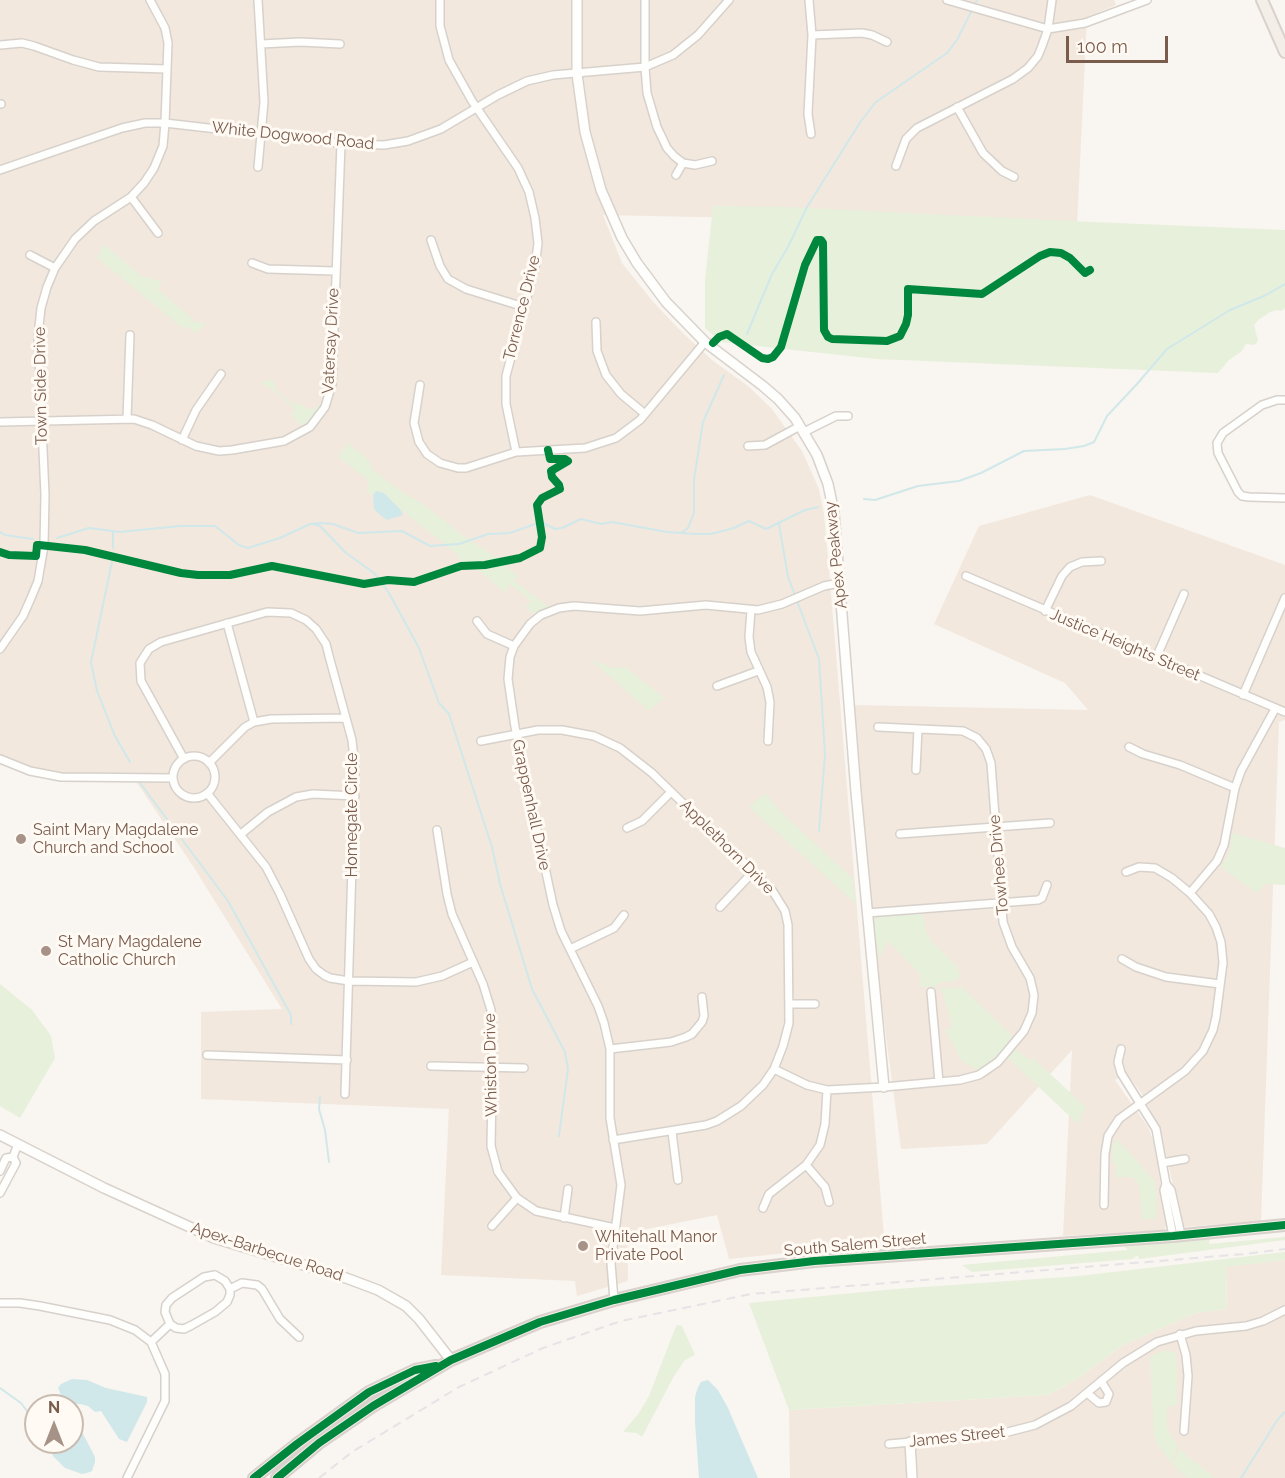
<!DOCTYPE html>
<html>
<head>
<meta charset="utf-8">
<style>
	body { margin:0 }
	#map { position:relative; width:1285px; height:1478px; overflow:hidden; background:#f9f5f0; font-family:Raleway,sans-serif }
	canvas { display:block }
	.north { position:absolute; left:24px; top:1394px; width:60px; height:60px; box-sizing:border-box; background:#fffaf3; border:2px solid #cabbb1; border-radius:50%; rotate:0deg; font-size:16px; font-weight:700; line-height:24px; text-align:center; color:#7a5c4d }
	.north::after { content:''; display:block; margin:auto; width:21px; height:27px; background:#a69286; clip-path:polygon(50% 0,100% 100%,50% 72%,0 100%) }
	.scale { position:absolute; left:1066px; top:36px; width:102px; height:27px; box-sizing:border-box; border:3px solid #7a5c4d; border-top:0; padding-left:8px; font-size:18px; line-height:21px; white-space:nowrap; color:#7a5c4d; -webkit-text-stroke:4px #fffaf3; paint-order:stroke }
</style>
</head>
<body>
<div id="map">
<canvas width="1285" height="1478"></canvas>
<div class="north">N</div>
<div class="scale">100 m</div>
</div>
<script>
const ctx = document.querySelector('canvas').getContext('2d');
ctx.lineJoin = 'round';
function fill(path, color) { ctx.fillStyle = color; ctx.fill(path, 'evenodd'); }
const shape = rows => new Path2D(rows.map(r => 'M' + r).join(''));
function strokePath(path, color, width, dash) { ctx.strokeStyle = color; ctx.lineWidth = width; ctx.lineCap = dash ? 'butt' : 'round'; ctx.setLineDash(dash || []); ctx.stroke(path); }
function write(font, color, halo, rows, align = 'center') {
  ctx.font = font + ' Raleway,sans-serif'; ctx.lineWidth = 6; ctx.setLineDash([]); ctx.textBaseline = 'middle'; ctx.strokeStyle = halo; ctx.fillStyle = color; for (const [text, x, y, turn = 0] of rows) {
    ctx.save(); ctx.translate(x, y); ctx.rotate((+turn || 0) * Math.PI / 180); ctx.textAlign = isNaN(turn) ? turn : align; if (halo) ctx.strokeText(text, 0, 0); ctx.fillText(text, 0, 0); ctx.restore();
  }
}
const residential = shape([
	[0,0,1114,0,1116,5,1087,17,1077,225,603,215,622,263,654,303,685,335,712,360,748,386,772,409,802,451,819,489,824,515,829,569,884,1238,883,1243,729,1259,717,1215,627,1233,628,1281,577,1296,575,1281,441,1275,449,1109,201,1099,201,1012,282,1009,193,866,133,777,61,777,0,759],
	[1090,495,1285,565,1285,720,1279,722,1261,1221,1183,1227,1160,1130,1142,1094,1127,1074,1115,1080,1148,1127,1154,1143,1167,1224,1164,1230,1063,1236,1072,1050,987,1144,901,1149,878,976,853,705,1088,710,1065,683,934,624,979,526],
	[1285,1260,1285,1478,790,1478,789,1410,1048,1395,1080,1377,1121,1346,1196,1313,1227,1309,1226,1266]
]);
const green = shape([
	[713,206,788,207,1092,222,1285,230,1285,308,1281,311,1278,310,1270,312,1258,320,1254,325,1258,341,1254,345,1246,344,1242,351,1229,360,1218,373,876,359,721,342,705,328,705,281],
	[104,244,141,276,162,281,158,289,192,318,191,321,207,323,195,333,187,326,184,329,97,258],
	[271,379,276,386,275,389,295,406,298,402,309,410,320,405,317,412,311,420,302,426,290,414,296,410,273,390,260,383],
	[348,443,370,461,372,469,398,489,426,506,461,534,500,560,463,564,456,553,400,509,384,493,376,491,373,495,367,492,368,480,338,457],
	[502,563,520,577,513,580,549,607,534,615,526,607,531,601,510,584,505,593,476,568],
	[590,659,613,668,625,667,666,699,661,700,649,711],
	[765,793,781,812,853,879,856,904,749,807],
	[1232,833,1285,848,1285,885,1265,884,1257,893,1221,867,1230,851],
	[923,913,926,932,932,942,957,966,960,976,955,981,942,982,934,987,921,987,920,974,888,941,879,960,874,929,876,918,882,916],
	[0,984,32,1010,51,1036,55,1058,20,1118,0,1106],
	[960,985,1013,1037,1000,1054,977,1070,962,1061,945,1030,952,1027,943,993,938,989,949,987,957,989],
	[1015,1049,1030,1060,1033,1058,1086,1107,1078,1124,1008,1058],
	[1117,1139,1154,1180,1157,1192,1156,1219,1142,1219,1139,1184,1132,1177,1116,1177,1117,1164,1113,1164,1112,1148],
	[1210,1237,1209,1244,1285,1237,1285,1240,1139,1259,1138,1255,1132,1259,972,1272,962,1265,1128,1250,1122,1244],
	[1285,1252,1285,1260,1226,1267,1227,1309,1196,1313,1121,1346,1080,1377,1048,1395,789,1410,749,1303,896,1289,1079,1276],
	[679,1325,682,1326,695,1355,685,1360,674,1376,642,1437,637,1433,623,1432,639,1413,649,1396,676,1326],
	[1164,1350,1176,1353,1177,1377,1176,1396,1178,1403,1167,1408,1167,1428,1178,1447,1171,1463,1157,1444,1154,1435,1150,1357],
	[1180,1449,1184,1453,1215,1478,1188,1478,1172,1464]
]);
const water = shape([
	[376,491,384,493,400,509,403,515,387,520,380,515,374,509,373,495],
	[72,1379,87,1380,106,1388,147,1397,147,1402,127,1442,119,1439,101,1411,95,1412,88,1406,80,1404,68,1405,64,1402,58,1388,61,1384],
	[708,1380,718,1390,728,1408,758,1478,699,1478,695,1422,695,1397,698,1387,701,1382],
	[72,1430,81,1430,95,1457,95,1462,92,1471,87,1473,82,1474,65,1468,53,1456,50,1448,51,1442,72,1442]
]);
const stream = shape([
	[747,334,772,274,788,247,807,207,861,121,876,102,947,53,957,40,977,0],
	[864,499,875,500,918,486,959,481,981,473,1024,451,1065,449,1084,446,1094,442,1107,416,1137,384,1167,349,1230,310,1264,296,1285,284],
	[313,524,320,526,346,553,374,573,389,593,419,648,439,703,449,714,492,847,500,884,532,989,565,1052,568,1069,559,1136],
	[779,524,788,577,819,659,825,754,819,831],
	[0,532,5,535,33,539],
	[113,532,113,548],
	[681,533,688,528,694,513,694,479,703,422,724,375],
	[57,538,89,528,120,532,180,526,215,526,239,545,248,548,280,538,310,524,320,523,333,524,358,533,402,531,430,546,459,544,488,534,510,533,541,522,555,529,562,528,581,519,601,524,612,522,667,532,696,534,711,534,734,528,749,521,766,529,805,510,818,507],
	[112,562,91,662,97,691,115,736,130,762],
	[140,783,228,901,291,1015,291,1024],
	[320,1097,319,1109,325,1130,329,1162],
	[0,1388,21,1403,36,1423],
	[1241,1478,1278,1419,1285,1412]
]);
const street = shape([
	[440,0,440,26,449,60,472,101,518,168,529,192,535,218,538,243,535,267,506,376,506,404,516,452],
	[645,0,645,67,647,93,657,127,667,148,674,156,683,163,695,165,712,161],
	[809,0,812,35,808,114,811,134],
	[947,0,1048,29,1085,23,1147,0],
	[812,35,862,33,872,35,887,42],
	[261,44,300,42,340,44],
	[0,45,22,43,34,46,73,60,99,67,167,69],
	[0,104,1,104],
	[957,107,983,153,1002,171,1014,177],
	[896,166,906,139,917,128,1013,79,1028,68,1038,56,1042,46,1048,29,1052,0],
	[258,167,264,102,258,0],
	[0,170,122,128,145,123,165,123,347,144,384,145,408,141,441,129,498,95,527,81,553,75,645,67,673,55,698,35,729,0],
	[676,175,683,163],
	[131,197,158,233],
	[431,240,440,266,448,279,466,289,524,307],
	[30,255,55,268],
	[252,263,268,269,335,271],
	[596,322,597,351,606,375,621,394,645,414],
	[420,385,414,423,419,442,427,454,440,463,458,468,466,468,516,452,585,448,616,438,640,420,705,342],
	[1285,400,1277,400,1262,405,1223,433,1217,443,1218,453,1238,492,1242,496,1249,497,1285,498],
	[127,419,130,335],
	[0,422,134,419,152,425,196,446,219,451,232,450,284,441,310,427,325,407,332,384,341,144],
	[804,432,836,416,848,416],
	[182,440,196,410,221,374],
	[748,446,765,445,800,426],
	[966,576,1285,712],
	[751,610,749,637,751,652,767,687,770,702,768,741],
	[1045,611,1062,576,1070,567,1082,562,1101,561],
	[477,621,487,634,514,646],
	[227,623,254,722],
	[0,649,23,616,31,598,38,581,44,546,45,495,38,336,41,308,47,287,55,268,75,239,94,221,131,197,144,183,154,168,163,146,165,123,168,43,165,28,150,0],
	[1156,658,1184,594],
	[717,686,758,671],
	[1243,695,1285,598],
	[481,741,538,730,562,730,594,736,620,748,652,773,772,890,785,911,788,925,789,1023,783,1046,774,1069,763,1085,741,1106,717,1121,706,1125,613,1140],
	[1129,747,1143,754,1180,765,1235,788],
	'173 777a21 21 0 1 1 42 0a21 21 0 1 1-42 0Z',
	[0,759,30,771,61,777,173,778],
	[184,759,141,681,140,663,149,649,161,642,267,612,291,613,306,620,316,629,326,644,329,656,352,740,355,769,345,1094],
	[209,763,245,727,254,722,271,719,346,718],
	[916,770,918,729],
	[207,793,266,867,280,894,309,959,316,969,324,975,330,978,349,981,416,982,442,976,473,962],
	[627,828,642,821,671,792],
	[437,830,447,894,452,914,483,984,491,1010,493,1033,491,1146,498,1172,517,1198,536,1211,615,1228],
	[241,834,268,812,296,797,313,794,355,796],
	[900,834,1050,823],
	[1190,893,1217,861,1224,845,1235,788,1241,771,1275,709],
	[720,907,753,872],
	[867,913,1038,900,1042,898,1047,885],
	[570,949,614,928,624,915],
	[1122,959,1136,967,1166,977,1220,984],
	[931,992,939,1082],
	[790,1004,815,1004],
	[610,1049,671,1042,686,1037,692,1034,702,1022,704,1016,702,997],
	[1121,1049,1118,1062,1121,1073,1156,1129,1166,1184,1171,1190,1181,1235],
	[207,1055,347,1060],
	[431,1066,524,1068],
	[774,1069,807,1085,827,1090,884,1087,960,1080,979,1075,998,1062,1024,1031,1032,1013,1034,995,1030,978,1012,947,1003,922,991,763,986,749,977,738,963,731,878,727],
	[672,1132,678,1180],
	[1162,1163,1185,1159],
	[806,1165,825,1187,829,1202],
	[0,1171,6,1158,13,1157],
	[1166,1184,1164,1190,1173,1236],
	[0,1193,16,1163,13,1157,18,1144],
	[1104,1205,1105,1154,1108,1136,1119,1119,1185,1071,1203,1051,1213,1030,1216,1017,1223,963,1221,942,1216,927,1209,914,1190,893,1172,878,1155,868,1139,867,1126,872],
	[763,1208,769,1194,806,1165,820,1145,825,1124,827,1090],
	[564,1218,568,1189],
	[492,1226,517,1198],
	[215,1275,225,1281,230,1289,230,1295,227,1302,215,1312,192,1325,184,1329,176,1328,170,1324,165,1312,166,1305,172,1298,204,1277,215,1275],
	[230,1289,242,1283,257,1285,262,1289,280,1319,299,1337],
	[614,1300,611,1263,621,1185,610,1118,610,1049,604,1023,598,1006,561,931,553,905,515,727,508,679,510,657,514,646,530,624,541,615,559,608,574,606,640,611,706,605,758,610,782,604,824,586,840,583],
	[0,1303,20,1303,40,1306,110,1320,135,1330,151,1342,165,1374,165,1401,127,1478],
	[1180,1334,1186,1355,1188,1376,1184,1431],
	[151,1342,170,1324],
	[1087,1393,1099,1403,1106,1402,1109,1394,1101,1381],
	[889,1444,1000,1434,1035,1425,1071,1406,1123,1363,1157,1342,1196,1331,1246,1326,1263,1321,1285,1310]
]);
const secondary = shape([
	[577,0,577,74,585,132,601,190,622,238,637,263,666,302,705,342,763,386,778,399,795,418,817,455,828,484,834,513,856,792,884,1087],
	[0,1135,104,1188,214,1238,346,1278,378,1290,406,1306,419,1319,451,1360],
	[910,1442,912,1478]
]);
const primary = shape([
	[1262,0,1285,52],
	[254,1478,297,1444,369,1392,415,1370,436,1366],
	[277,1478,319,1443,373,1406,451,1360,540,1322,614,1300,740,1270,814,1261,1173,1236,1285,1225]
]);
const rail = shape([
	[319,1478,352,1452,459,1387,543,1348,621,1321,751,1294,1245,1254,1285,1249]
]);
const cycleway = shape([
	[713,343,719,337,727,334,762,358,768,359,773,357,781,347,805,265,817,240,821,240,823,243,824,330,828,337,832,339,887,341,900,336,906,324,908,315,908,289,982,294,1040,256,1050,252,1061,253,1070,258,1085,273,1090,270],
	[0,552,9,555,36,556,37,545,39,545,85,550,181,573,198,575,230,575,272,566,364,584,388,580,414,582,461,566,485,565,520,558,540,548,542,537,537,505,542,498,560,489,559,485,552,477,551,471,568,461,565,459,550,459,548,450],
	[254,1478,297,1444,369,1392,415,1370,436,1366],
	[277,1478,319,1443,373,1406,451,1360,540,1322,614,1300,740,1270,814,1261,1173,1236,1285,1225]
]);
const markers = [
	[21,839,6,"#a69286"],
	[46,951,6,"#a69286"],
	[583,1246,6,"#a69286"]
];
const streetNames = [
	["White Dogwood Road",293,136,6],
	["Torrence Drive",522,308,-76],
	["Vatersay Drive",331,341,-87],
	["Town Side Drive",41,386,-91],
	["Apex Peakway",836,555,-96],
	["Justice Heights Street",1125,645,23],
	["Grappenhall Drive",531,805,78],
	["Homegate Circle",352,815,-90],
	["Applethorn Drive",727,847,45],
	["Towhee Drive",999,865,-95],
	["Whiston Drive",491,1065,-91],
	["South Salem Street",855,1245,-5],
	["Apex-Barbecue Road",267,1252,18],
	["James Street",957,1437,-6]
];
const poiNames = [
	["Saint Mary Magdalene",33,830],
	["Church and School",33,848],
	["St Mary Magdalene",58,942],
	["Catholic Church",58,960],
	["Whitehall Manor",595,1237],
	["Private Pool",595,1255]
];
fill(residential, '#f2e8de');
fill(green, '#e7f0db');
fill(water, '#d0e8ea');
strokePath(stream, '#d0e8ea', 2);
strokePath(street, '#d7d1cb', 10);
strokePath(secondary, '#d9d2cb', 12);
strokePath(primary, '#dad1cc', 14);
strokePath(street, '#fefefd', 7);
strokePath(secondary, '#fefefd', 9);
strokePath(primary, '#f3eee8', 10);
strokePath(rail, '#e6e3e7', 2, [9, 6]);
strokePath(cycleway, '#00873e', 8);
for (const [x, y, r, color] of markers) { const dot = new Path2D(); dot.arc(x, y, r, 0, 2 * Math.PI); ctx.fillStyle = color; ctx.fill(dot); strokePath(dot, '#fffaf3', 2); }
write('16px', '#7a5c4d', '#fffaf3', streetNames);
write('16px', '#7a5c4d', '#fffaf3', poiNames, 'left');
</script>
</body>
</html>
